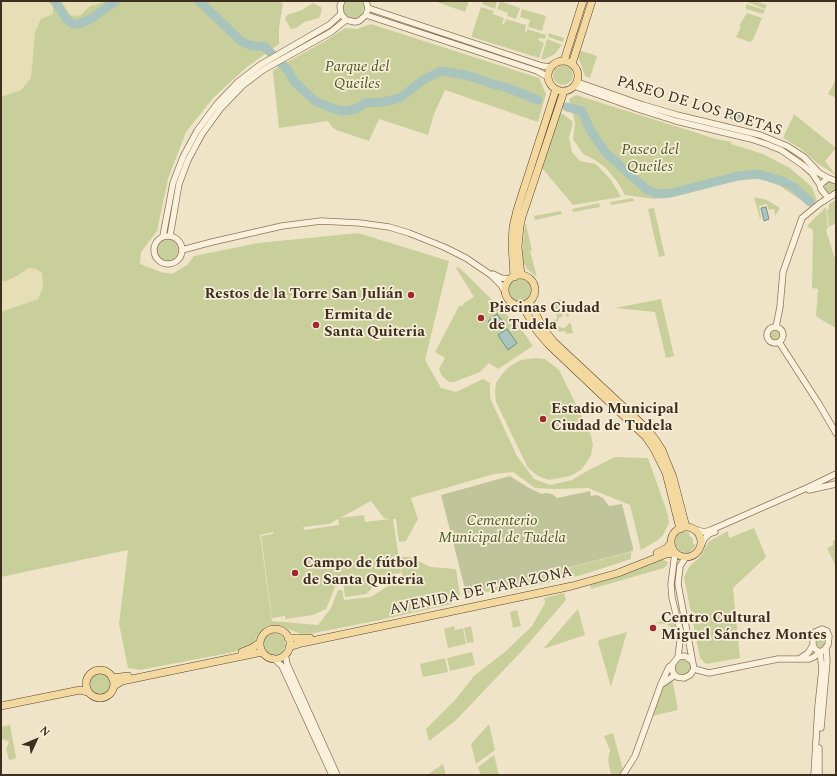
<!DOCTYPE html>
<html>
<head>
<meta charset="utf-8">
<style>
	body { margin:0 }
	#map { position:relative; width:837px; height:776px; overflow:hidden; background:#f0e4c8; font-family:Spectral,serif }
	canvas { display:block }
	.frame { position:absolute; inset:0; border:2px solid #3d2e20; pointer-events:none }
	.north { position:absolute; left:16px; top:720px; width:40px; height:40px; -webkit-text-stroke:3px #f7eed8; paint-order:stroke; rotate:46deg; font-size:11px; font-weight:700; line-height:16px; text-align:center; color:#3d2e20 }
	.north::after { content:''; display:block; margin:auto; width:14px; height:18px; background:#3d2e20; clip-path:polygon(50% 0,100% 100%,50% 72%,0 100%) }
</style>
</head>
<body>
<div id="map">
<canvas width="837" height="776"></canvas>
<div class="frame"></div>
<div class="north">N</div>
</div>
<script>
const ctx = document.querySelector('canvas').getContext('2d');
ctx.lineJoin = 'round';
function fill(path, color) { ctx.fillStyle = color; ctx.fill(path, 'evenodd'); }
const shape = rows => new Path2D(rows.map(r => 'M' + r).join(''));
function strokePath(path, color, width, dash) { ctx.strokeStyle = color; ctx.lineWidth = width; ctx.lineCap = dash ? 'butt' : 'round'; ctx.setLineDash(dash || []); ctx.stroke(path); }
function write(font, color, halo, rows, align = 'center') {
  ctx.font = font + ' Spectral,serif'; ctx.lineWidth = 3.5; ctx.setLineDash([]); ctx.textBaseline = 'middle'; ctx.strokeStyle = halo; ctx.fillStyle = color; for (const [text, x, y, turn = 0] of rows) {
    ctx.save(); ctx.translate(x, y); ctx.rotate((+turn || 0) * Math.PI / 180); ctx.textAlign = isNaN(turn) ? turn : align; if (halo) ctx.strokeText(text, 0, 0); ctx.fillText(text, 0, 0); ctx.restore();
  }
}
const farmland = shape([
	[1,1,47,1,53,6,53,14,35,32,32,78,21,90,1,97],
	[61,1,108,1,90,6,81,15,75,16,70,15],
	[29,268,36,269,42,273,43,287,38,299,1,312,1,279,4,282,15,277]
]);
const green = shape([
	[47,1,61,1,70,15,75,16,81,15,90,6,108,1,277,1,283,3,279,28,279,44,247,67,214,97,186,132,168,179,157,231,141,252,140,264,161,272,172,274,187,265,194,256,258,243,358,233,449,261,425,360,441,388,456,392,483,379,490,383,490,398,517,456,534,479,550,485,572,480,587,471,615,457,648,458,668,515,669,523,663,535,658,540,641,550,630,505,588,488,554,489,535,488,513,472,494,474,411,498,418,519,406,541,399,542,396,519,393,519,401,573,381,576,380,580,366,594,345,597,343,581,337,582,326,609,313,615,285,619,285,616,272,618,261,536,273,534,273,532,260,535,272,621,318,625,331,608,338,590,342,590,344,600,371,597,402,577,400,557,411,557,430,567,456,569,460,595,452,604,380,620,304,635,277,625,268,626,259,634,252,644,234,652,140,670,128,668,119,624,128,550,1,577,1,312,38,299,43,287,42,273,36,269,29,268,15,277,4,282,1,279,1,97,21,90,31,78,35,32,41,19,53,14,53,6],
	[371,501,384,518,390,519,365,522,364,515,340,518],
	[338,519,339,525,304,530,303,527,329,524],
	[345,1,362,1,364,7,362,14,357,18,353,19,346,16,343,10,343,6],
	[434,1,469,1,465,12],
	[483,1,497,1,495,9,482,4],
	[500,1,520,8,516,19,507,16,508,13,497,9],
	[747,1,756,1,767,5,765,9,747,2],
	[313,3,321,7,322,10,319,18,304,22,296,28,291,29,285,19,287,15,302,10],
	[746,4,765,10,763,14,746,9],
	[481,7,494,11,493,14,504,18,502,24,504,24,506,19,526,25,525,31,527,32,527,29,546,35,545,39,539,38,538,40,544,43,539,58,472,37,472,34],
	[522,9,546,16,542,31,528,27,530,20,520,17],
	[747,13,762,18,753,40,750,42,736,37,740,29,740,24],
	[371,24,539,78,546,94,538,122,445,90,434,114,428,135,379,119,369,141,336,130,332,127,328,121,279,128,273,73,273,70,325,41,345,28,357,29],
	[549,33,564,38,563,42,548,37],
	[547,39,560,44,562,45,561,46,555,54,545,59,541,59],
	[579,50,597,56,590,78,585,76,578,56],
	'553 75a10 10 0 1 1 20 0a10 10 0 1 1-20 0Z',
	[836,79,836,98,828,94],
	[576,95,716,139,732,142,731,144,763,154,790,168,812,187,817,201,808,205,780,186,765,180,751,178,737,179,705,188,692,189,654,199,625,195,618,183,606,168,595,160,583,154,573,139,575,123,569,99],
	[563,114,573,122,569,138,572,152,580,161,596,164,611,180,621,197,573,205,542,168,559,115],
	[794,114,836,148,825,161,836,175,818,164,801,149,783,138],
	'824.5 187a5.5 5.5 0 1 1 11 0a5.5 5.5 0 1 1-11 0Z',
	[754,197,767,200,780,208,775,216,774,209,769,210,767,204,759,206,761,218,760,219],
	[633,198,634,201,611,205,610,202],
	[836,200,836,223,829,227,827,210,829,209,829,204],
	[599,203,600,207,573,212,572,209],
	[826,207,828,228,826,230,836,262,836,328,825,322,816,316,818,289,812,288,813,230,807,226],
	[654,208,665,256,659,257,648,209],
	[561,211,562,214,535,220,534,216],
	[525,224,526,224,532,251,530,251,537,277,527,269,524,263,522,256],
	'156 250a11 11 0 1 1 22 0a11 11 0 1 1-22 0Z',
	[457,267,462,270,522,330,533,346,498,369,489,363,480,372,454,382,449,382,442,376,439,369,445,358,435,352,459,306,462,306,464,303,474,297,456,268],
	'509 290a11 11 0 1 1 22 0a11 11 0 1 1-22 0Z',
	[563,299,559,306,563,315,562,317,559,318,557,323,548,324,546,323,545,322,557,319,554,301],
	[661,299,674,356,666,358,655,312,615,308],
	[566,300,569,316,567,317,562,310,561,305],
	[569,323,571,324,573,333,566,334,565,331,560,332,551,326,555,325,563,328,566,327],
	'769.5 335a5.5 5.5 0 1 1 11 0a5.5 5.5 0 1 1-11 0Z',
	[534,358,545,359,559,370,591,435,593,445,591,455,587,462,581,470,570,476,549,480,538,476,528,468,496,402,495,392,496,383,503,373,510,366,521,360],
	[754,528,766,557,733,588,740,658,706,664,700,658,684,577,689,567,701,556,708,542,728,531,729,538],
	[683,531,690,533,689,535,693,539,693,544,696,545,690,552,686,553,680,551,675,545,675,542,677,535],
	[836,539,836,565,835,565,827,548,833,545,833,541],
	[631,552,631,559,582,575,516,590,466,593],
	[662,559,668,562,667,565,664,568,591,589,590,585,623,575],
	[564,593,566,600,521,652,455,721,429,741,426,729,455,700,474,676,506,651,532,626,545,603,544,598],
	[578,609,585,635,543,649,577,610],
	[517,610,521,626,513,628,510,612],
	[671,619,674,621,676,630,666,624,654,623],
	[454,626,455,630,463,628,466,644,448,648,444,629],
	[471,626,474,642,467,643,464,628],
	[627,632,611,687,598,642,599,640],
	[819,633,822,633,825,637,824,645,820,648,817,644,817,637],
	'263 644a11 11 0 1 1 22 0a11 11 0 1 1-22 0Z',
	[472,652,475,665,450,671,447,658],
	[445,658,448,672,423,677,420,664],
	'675 667a8 8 0 1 1 16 0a8 8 0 1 1-16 0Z',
	'89 684a11 11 0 1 1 22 0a11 11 0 1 1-22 0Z',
	[672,678,678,710,652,716,663,686],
	[489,724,495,750,476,764,471,744],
	[10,725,16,757,15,759,9,760,6,749,9,742,3,739,1,742,1,727],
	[613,733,623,769,620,775,611,775,608,760,610,750,604,736],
	[494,755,499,775,481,775,478,767],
	[443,764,446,775,427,775]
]);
const cemetery = shape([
	[510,476,529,488,542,494,546,493,552,494,557,498,590,491,591,496,597,495,603,498,609,506,622,504,633,548,633,551,466,593,441,495]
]);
const water = shape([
	[732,112,743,117,740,123,730,118,732,112],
	[766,207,769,219,764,221,761,208,766,207],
	[497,314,504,323,495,330,488,321,497,314],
	[507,329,517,343,508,350,498,335,507,329]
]);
const river = shape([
	[55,1,67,20,74,24,79,24,89,20,116,1],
	[199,1,241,41,249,45,265,47,287,69,294,81,315,101,334,109,344,111,356,109,365,103,383,102,400,98,423,80,441,71,466,75,493,84,508,88,538,100],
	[567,107,582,111,590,130,606,153,647,190,659,194,671,193,738,176,758,174,782,181,794,187,810,202]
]);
const minor = shape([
	[342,1,340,6,341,14,346,20,355,22,359,21,366,15,368,8,366,1],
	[368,8,542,66,551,67],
	[366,15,537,71,548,77],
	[577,82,643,105,677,115,760,135,787,146,804,157,819,173,828,178],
	[574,86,638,109,676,121,751,139,766,144,781,150,804,166,812,173,820,185],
	[828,198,821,189,820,185,828,178,836,181],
	'154 250a14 14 0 1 1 28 0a14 14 0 1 1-28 0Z',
	[163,236,173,183,183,157,197,131,217,104,238,82,260,65,329,25,341,14],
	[170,236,179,184,188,160,202,134,221,108,242,86,263,70,331,32,346,20],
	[182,250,212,242,282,226,321,221,360,223,389,227,409,233,444,247,466,258,491,275,501,285,505,292],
	[493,274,501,278,510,279],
	[776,327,780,307,783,272,802,218,819,204,836,193],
	'767 335a8 8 0 1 1 16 0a8 8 0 1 1-16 0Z',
	[779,342,819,404,836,433],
	[809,490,836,484],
	[694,529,704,532,711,530,809,487,836,474],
	[701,546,704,539,709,534,715,532],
	[675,553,671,584,672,598,681,633,678,657],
	[686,557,680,566,678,584,694,669,690,675,684,678,677,677,673,673,672,665,678,657,685,656,692,661],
	[285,654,287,664,337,775],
	[273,658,282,666,332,775],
	[799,659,808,653,813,645],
	[694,669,709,673,778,659,809,659,814,657,820,652,815,649,813,645,813,640,815,632,822,629,827,631,829,636,828,645,824,650,820,652,822,669,818,706,814,775],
	[662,684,675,675],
	[821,728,827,661,826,649],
	[819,748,819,775],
	[623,775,635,756,661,684,669,667,672,665]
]);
const major = shape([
	[564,61,583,1],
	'548 76a15 15 0 1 1 30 0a15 15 0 1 1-30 0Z',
	[572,64,592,1],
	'505 290a15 15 0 1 1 30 0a15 15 0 1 1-30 0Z',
	[521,275,518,247,520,226,522,217,564,91],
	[514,277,512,244,513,227,517,210,556,89],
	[529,302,545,331,554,342,646,428,655,439,662,450,673,477,686,527],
	[522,305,537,331,548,344,646,437,654,449,666,473,680,529],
	'671 542a15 15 0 1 1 30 0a15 15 0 1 1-30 0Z',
	[657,553,667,548,671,543],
	'260 644a15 15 0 1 1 30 0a15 15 0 1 1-30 0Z',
	[288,638,310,638],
	[289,647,302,643,572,586,618,573,666,554,675,553],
	[242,652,252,648,259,643],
	'86 684a14 14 0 1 1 28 0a14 14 0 1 1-28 0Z',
	[112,678,128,676],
	[114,686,122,681,262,652],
	[1,706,80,690,88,692]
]);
const markers = [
	[411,295,4,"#9e2a2b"],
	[481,318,4,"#9e2a2b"],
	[316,325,4,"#9e2a2b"],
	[543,419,4,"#9e2a2b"],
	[295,573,4,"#9e2a2b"],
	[653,628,4,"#9e2a2b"]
];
const parkNames = [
	["Parque del",357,68],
	["Queiles",357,85],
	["Paseo del",650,151],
	["Queiles",650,168],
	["Cementerio",502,522],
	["Municipal de Tudela",502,539]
];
const streetNames = [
	["PASEO DE LOS POETAS",699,107,17],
	["AVENIDA DE TARAZONA",481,592,-12]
];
const poiNames = [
	["Restos de la Torre San Julián",403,295,"right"],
	["Piscinas Ciudad",489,309],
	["de Tudela",489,326],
	["Ermita de",324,316],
	["Santa Quiteria",324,333],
	["Estadio Municipal",551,410],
	["Ciudad de Tudela",551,427],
	["Campo de fútbol",303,564],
	["de Santa Quiteria",303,581],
	["Centro Cultural",661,619],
	["Miguel Sánchez Montes",661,636]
];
fill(farmland, '#e6deb5');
fill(green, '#c9cf9b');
fill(cemetery, '#bfc49a');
fill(water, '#a9c4bc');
strokePath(water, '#6f938a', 1);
strokePath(river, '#a9c4bc', 9);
strokePath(minor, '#8d765c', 7);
strokePath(major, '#5b4430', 8);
strokePath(minor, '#faf1dc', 5.5);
strokePath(major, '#f3d9a0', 7);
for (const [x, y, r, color] of markers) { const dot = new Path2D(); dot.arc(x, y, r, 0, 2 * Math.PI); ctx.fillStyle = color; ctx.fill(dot); strokePath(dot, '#f7eed8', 1.5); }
write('italic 15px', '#4d5a26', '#f7eed8', parkNames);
write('15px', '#3d2e20', '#f7eed8', streetNames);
write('bold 15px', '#3d2e20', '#f7eed8', poiNames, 'left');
</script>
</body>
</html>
